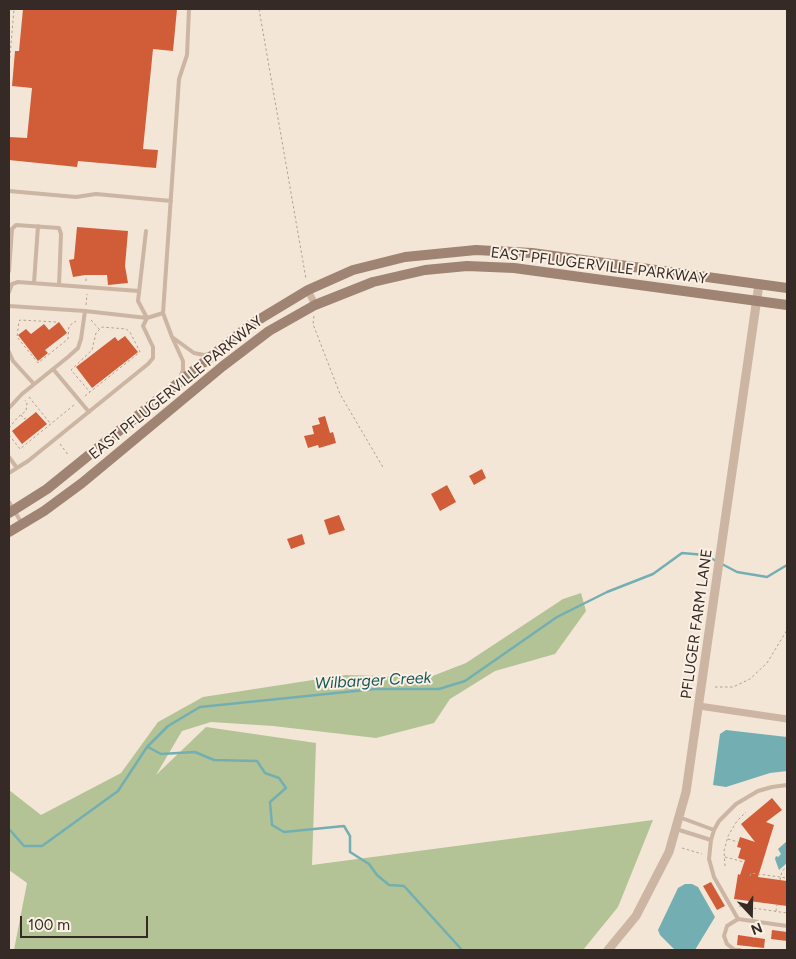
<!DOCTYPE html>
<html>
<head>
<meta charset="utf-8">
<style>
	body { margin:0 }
	#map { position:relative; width:796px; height:959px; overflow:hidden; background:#f3e6d6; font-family:Figtree,sans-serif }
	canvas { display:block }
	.frame { position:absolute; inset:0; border:10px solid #352a25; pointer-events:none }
	.north { position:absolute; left:726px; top:889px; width:50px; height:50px; -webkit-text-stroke:4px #faf0e3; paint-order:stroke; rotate:159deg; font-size:14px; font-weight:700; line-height:20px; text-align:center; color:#352a25 }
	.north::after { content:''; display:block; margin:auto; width:18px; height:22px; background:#352a25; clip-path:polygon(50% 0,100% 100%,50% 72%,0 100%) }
	.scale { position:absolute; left:20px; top:916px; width:128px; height:22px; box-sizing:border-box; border:2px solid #352a25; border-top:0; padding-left:6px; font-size:15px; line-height:18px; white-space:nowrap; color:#352a25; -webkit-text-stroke:4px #faf0e3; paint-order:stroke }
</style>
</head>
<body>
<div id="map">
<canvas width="796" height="959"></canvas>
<div class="frame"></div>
<div class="north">N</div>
<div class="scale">100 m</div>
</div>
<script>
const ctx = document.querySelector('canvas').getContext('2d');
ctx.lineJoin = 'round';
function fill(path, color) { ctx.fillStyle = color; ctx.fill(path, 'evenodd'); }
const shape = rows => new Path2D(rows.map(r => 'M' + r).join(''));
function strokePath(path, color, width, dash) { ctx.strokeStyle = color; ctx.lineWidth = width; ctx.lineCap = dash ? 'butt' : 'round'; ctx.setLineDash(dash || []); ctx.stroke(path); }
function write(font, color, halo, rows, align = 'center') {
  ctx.font = font + ' Figtree,sans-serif'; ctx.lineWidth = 4; ctx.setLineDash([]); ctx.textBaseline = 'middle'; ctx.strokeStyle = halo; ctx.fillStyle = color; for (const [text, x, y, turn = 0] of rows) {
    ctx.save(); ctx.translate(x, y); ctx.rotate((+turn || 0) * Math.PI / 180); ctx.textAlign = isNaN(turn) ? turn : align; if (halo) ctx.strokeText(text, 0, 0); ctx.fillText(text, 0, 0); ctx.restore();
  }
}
const green = shape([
	[581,593,586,611,555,654,495,671,450,699,434,723,376,738,273,726,211,722,182,731,156,775,206,727,316,743,312,865,653,820,618,907,583,950,14,950,27,883,9,870,9,790,41,815,121,773,158,722,203,697,345,675,430,677,466,663,563,599]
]);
const water = shape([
	[726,730,787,737,787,771,770,773,726,787,713,785,720,734],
	[787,841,787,863,779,870,775,859,776,856,778,857,781,854,778,849],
	[685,884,692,884,698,887,715,917,695,950,675,950,660,935,658,930,678,888]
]);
const stream = shape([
	[148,747,161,754,195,752,214,760,257,761,265,773,279,778,286,788,270,802,272,825,284,832,344,826,350,836,350,852,369,864,377,875,389,885,404,886,462,950],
	[9,829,24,846,42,846,118,791,147,747,168,726,200,707,375,689,439,689,465,681,557,617,607,592,653,574,682,553,705,555,737,572,767,577,787,565]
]);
const building = shape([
	[23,9,177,9,173,51,153,49,143,149,158,150,156,168,78,161,77,167,9,160,9,137,27,138,32,88,12,86,15,51,19,51],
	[77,227,128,231,125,266,128,283,108,285,107,275,85,275,73,277,69,260,74,259],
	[59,322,67,333,45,350,48,353,38,361,18,335,26,329,31,334,44,324,49,330],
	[125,336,138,352,92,388,76,367,115,337,118,341],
	[36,412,47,424,22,444,12,431],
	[325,416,330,433,333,432,336,443,319,448,318,445,308,448,304,436,314,434,312,426,320,424,318,418],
	[482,469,486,478,474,485,469,476],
	[447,485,456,502,440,511,431,494],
	[339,515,345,530,329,535,324,520],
	[302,534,305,544,291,549,287,539],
	[772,798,782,810,766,822,774,825,758,877,787,881,787,906,734,899,738,874,740,875,745,860,738,858,741,848,737,847,740,837,755,842,741,824],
	[711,882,725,906,717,910,703,886],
	[772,930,787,932,787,941,771,939],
	[738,935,765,939,764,948,737,945]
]);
const path = shape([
	[259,9,306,279],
	[9,68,14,9],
	[86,281,86,276],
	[86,305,87,294],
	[314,316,313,324,340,394,384,469],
	[91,320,99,329],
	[56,322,20,320,19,321,17,337,38,363,68,339,69,326,76,321],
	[85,396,140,352,130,332,126,329,102,327,96,333,92,350,71,370,90,392],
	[29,397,50,423],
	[21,415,24,419,26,418],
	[9,428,18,417,26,411,27,403,25,400],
	[9,435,20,449,74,405],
	[60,444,69,456],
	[715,687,733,687,750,679,767,663,787,630],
	[728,839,738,842],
	[682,848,702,854],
	[725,857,744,862],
	[725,866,724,851,728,836,737,821,746,812],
	[750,876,751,873,787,878],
	[780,880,782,871,787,867],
	[739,906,787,913],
	[748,907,749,901],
	[776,911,777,904]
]);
const service = shape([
	[9,191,76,197,96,194,171,201],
	[146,231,138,301,147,318],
	[9,271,12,229,16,225,59,228,61,234,59,285],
	[34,283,38,226],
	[9,292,12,284,18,282,139,291],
	[9,306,85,311],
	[172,337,163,313,179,79,187,55,189,9],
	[9,352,13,361,34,384],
	[53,369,89,412],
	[180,378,183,370,183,361,172,337,194,353,204,355,210,354],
	[9,408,22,394,68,357,78,348,81,339,85,311,147,318],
	[9,457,17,468],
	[9,473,28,461,148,364,153,358,153,347,143,326,147,318,163,313],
	[9,502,21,522],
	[679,817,714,830],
	[676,829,711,840,709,859,714,877,738,919,727,926,724,936,727,944,735,950,740,950],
	[711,840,714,830,719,821,736,804,758,791,772,787,787,785],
	[738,919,787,926]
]);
const minor = shape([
	[308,290,315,305],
	[699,706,787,719]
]);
const tertiary = shape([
	[608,950,636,916,669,852,686,792,759,284]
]);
const secondary = shape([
	[9,513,47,489,250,325,308,290,353,270,405,257,476,250,532,253,787,288],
	[9,532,44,511,82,483,223,366,269,331,315,305,373,282,425,270,467,266,514,268,787,305]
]);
const streetNames = [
	["EAST PFLUGERVILLE PARKWAY",599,266,7],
	["EAST PFLUGERVILLE PARKWAY",176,388,-39],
	["PFLUGER FARM LANE",697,624,-82]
];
const waterNames = [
	["Wilbarger Creek",373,681,-3]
];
fill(green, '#b3c395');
fill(water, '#73afb2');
strokePath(stream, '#73afb2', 2.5);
fill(building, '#d05d37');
strokePath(path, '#b79f8c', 1, [2.5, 2.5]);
strokePath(service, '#ccb5a2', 4);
strokePath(minor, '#ccb5a2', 7);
strokePath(tertiary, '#ccb5a2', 9);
strokePath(secondary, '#9f8373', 10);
write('15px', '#352a25', '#faf0e3', streetNames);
write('italic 16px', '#17555a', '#faf0e3', waterNames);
</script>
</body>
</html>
